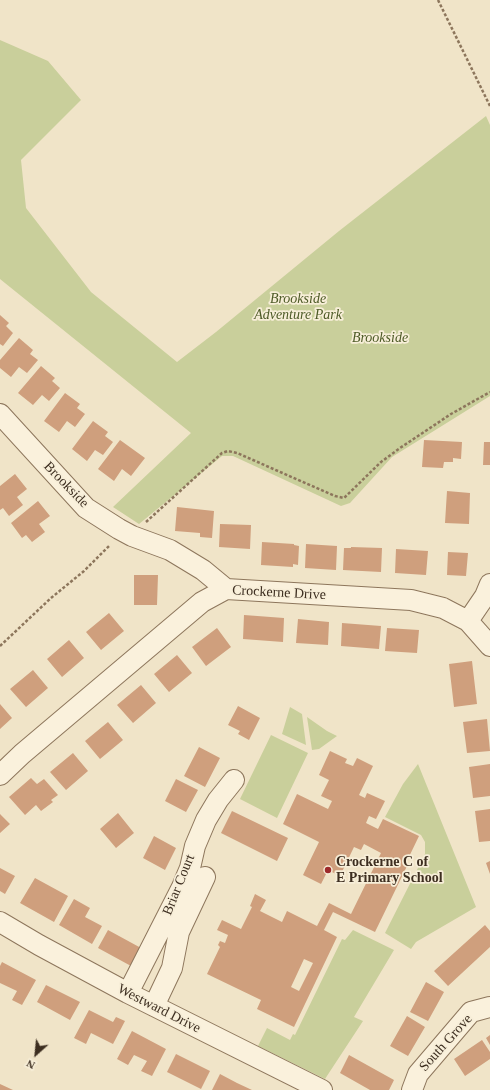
<!DOCTYPE html>
<html>
<head>
<meta charset="utf-8">
<style>
	body { margin:0 }
	#map { position:relative; width:490px; height:1090px; overflow:hidden; background:#f0e4c8; font-family:Georgia,serif }
	canvas { display:block }
	.north { position:absolute; left:16px; top:1034px; width:40px; height:40px; -webkit-text-stroke:3px #f7eed8; paint-order:stroke; rotate:207deg; font-size:11px; font-weight:700; line-height:16px; text-align:center; color:#3d2e20 }
	.north::after { content:''; display:block; margin:auto; width:14px; height:18px; background:#3d2e20; clip-path:polygon(50% 0,100% 100%,50% 72%,0 100%) }
</style>
</head>
<body>
<div id="map">
<canvas width="490" height="1090"></canvas>
<div class="north">N</div>
</div>
<script>
const ctx = document.querySelector('canvas').getContext('2d');
ctx.lineJoin = 'round';
function fill(path, color) { ctx.fillStyle = color; ctx.fill(path, 'evenodd'); }
const shape = rows => new Path2D(rows.map(r => 'M' + r).join(''));
function strokePath(path, color, width, dash) { ctx.strokeStyle = color; ctx.lineWidth = width; ctx.lineCap = dash ? 'butt' : 'round'; ctx.setLineDash(dash || []); ctx.stroke(path); }
function write(font, color, halo, rows, align = 'center') {
  ctx.font = font + ' Georgia,serif'; ctx.lineWidth = 3.5; ctx.setLineDash([]); ctx.textBaseline = 'middle'; ctx.strokeStyle = halo; ctx.fillStyle = color; for (const [text, x, y, turn = 0] of rows) {
    ctx.save(); ctx.translate(x, y); ctx.rotate((+turn || 0) * Math.PI / 180); ctx.textAlign = isNaN(turn) ? turn : align; if (halo) ctx.strokeText(text, 0, 0); ctx.fillText(text, 0, 0); ctx.restore();
  }
}
const green = shape([
	[0,40,48,61,81,100,21,160,26,208,91,292,177,362,216,332,339,231,486,116,490,125,490,396,392,457,350,503,341,506,233,456,222,456,139,524,113,507,191,433,0,279],
	[290,707,302,714,306,745,282,734],
	[307,717,327,731,337,736,319,749,312,750],
	[271,735,308,753,277,818,240,799],
	[418,764,476,907,416,942,411,949,385,933,425,854,425,842,421,835,385,817,403,784],
	[353,930,394,950,354,1017,363,1021,325,1079,258,1046,267,1028,290,1040,293,1034,295,1035,342,939,345,940]
]);
const building = shape([
	[0,315,9,323,6,326,13,333,3,346,0,344],
	[19,338,33,350,30,354,38,360,27,373,19,367,11,377,0,368,0,360],
	[41,366,55,378,52,381,60,388,49,401,42,395,33,405,18,393],
	[65,393,80,404,77,408,85,414,75,427,67,421,59,432,44,421],
	[93,421,108,432,105,436,113,442,103,455,95,450,87,461,72,449],
	[120,440,145,458,131,476,122,469,114,481,98,469],
	[424,440,462,442,461,459,453,458,453,462,444,462,443,468,422,467],
	[484,442,490,442,490,465,483,465],
	[15,474,27,489,17,497,23,505,9,516,3,508,0,510,0,486],
	[447,491,470,493,469,524,445,523],
	[38,501,50,516,39,524,45,532,32,542,26,535,22,538,11,523],
	[177,507,214,511,212,538,200,537,200,533,175,531],
	[220,524,251,525,250,549,219,547],
	[262,542,294,544,294,545,299,546,298,565,293,564,293,567,261,565],
	[306,544,337,546,336,570,305,568],
	[351,547,382,548,381,572,343,570,344,548,351,548],
	[396,549,428,551,426,575,395,573],
	[448,552,468,553,466,576,447,575],
	[134,575,158,575,157,605,134,605],
	[109,613,124,631,101,650,86,632],
	[244,615,284,618,283,642,243,639],
	[298,619,329,622,328,645,296,643],
	[342,623,381,626,379,649,341,646],
	[217,628,231,647,206,666,192,647],
	[387,628,419,630,417,653,385,651],
	[69,640,84,658,62,677,47,659],
	[177,655,192,673,169,692,154,674],
	[472,661,477,704,454,707,449,664],
	[33,670,48,688,26,707,10,689],
	[141,685,156,703,133,723,117,705],
	[0,704,12,718,0,729],
	[238,706,260,718,249,740,238,734,240,731,228,725],
	[487,719,490,751,467,753,463,722],
	[108,722,123,740,100,759,85,741],
	[199,747,220,758,205,787,184,776],
	[330,751,347,759,345,763,353,766,357,758,373,766,359,795,365,798,367,793,385,801,376,819,369,816,366,823,378,829,383,819,419,836,406,863,408,864,375,932,333,912,324,930,337,937,294,1027,257,1009,261,1000,207,974,220,947,218,945,220,941,225,943,228,935,217,930,222,920,241,929,252,907,250,906,255,894,266,900,260,911,282,922,287,911,317,926,329,903,351,914,381,853,364,844,361,850,354,847,340,876,328,870,321,884,303,875,319,842,283,824,297,794,328,809,332,801,321,796,329,780,319,775],
	[304,959,313,963,299,991,291,987],
	[73,753,88,771,66,790,50,772],
	[490,764,490,796,473,798,469,767],
	[31,778,37,784,44,779,58,795,51,800,53,802,41,811,36,805,25,815,9,797],
	[176,779,198,790,186,812,165,801],
	[490,809,490,841,479,842,475,811],
	[232,811,288,838,277,861,221,833],
	[118,813,134,833,116,848,100,829],
	[0,814,10,824,0,833],
	[154,836,176,848,165,870,143,858],
	[490,861,490,874,486,863],
	[0,868,15,876,5,894,0,891],
	[35,878,68,896,54,922,20,903],
	[74,899,90,908,85,917,102,926,92,944,59,925],
	[485,925,490,931,490,947,448,986,434,971],
	[108,930,141,948,131,966,98,948],
	[2,962,36,980,22,1005,12,1000,17,991,0,983,0,966],
	[426,982,444,992,428,1021,410,1012],
	[46,985,80,1002,70,1020,37,1002],
	[89,1010,113,1022,116,1017,125,1021,113,1044,91,1033,86,1044,74,1038],
	[407,1016,425,1027,408,1056,390,1046],
	[132,1031,166,1049,152,1076,141,1071,147,1061,134,1055,128,1065,117,1059],
	[490,1035,490,1045,486,1038],
	[482,1040,490,1052,490,1059,465,1076,454,1059],
	[176,1054,210,1071,201,1089,167,1072],
	[349,1055,394,1080,389,1090,370,1090,340,1073],
	[220,1074,237,1083,252,1090,212,1090],
	[0,1084,13,1090,0,1090]
]);
const path = shape([
	[438,0,490,106],
	[146,522,222,453,228,451,237,453,335,496,344,498,381,462,400,448,451,414,490,392],
	[0,646,51,598,84,571,110,545]
]);
const minor = shape([
	[0,414,86,508,119,529,132,536,170,550,203,570,226,589],
	[468,621,485,596,490,584],
	[0,775,22,754,202,602,226,589,411,600,443,608,468,621,490,646],
	[0,922,39,945,128,993,322,1090],
	[128,993,182,887,190,868,195,846,206,820,218,800,234,780],
	[154,1006,172,968,179,932,205,877],
	[412,1090,418,1074,471,1012,490,1007]
]);
const markers = [
	[328,870,4,"#9e2a2b"]
];
const parkNames = [
	["Brookside",298,299],
	["Adventure Park",298,315],
	["Brookside",380,338]
];
const streetNames = [
	["Brookside",66,485,46],
	["Crockerne Drive",279,593,3],
	["Briar Court",179,885,-68],
	["Westward Drive",159,1009,27],
	["South Grove",446,1043,-48]
];
const poiNames = [
	["Crockerne C of",336,862],
	["E Primary School",336,878]
];
fill(green, '#c9cf9b');
fill(building, '#cf9f7d');
strokePath(minor, '#8d765c', 22);
strokePath(path, '#8d765c', 2.5, [3, 2]);
strokePath(minor, '#faf1dc', 20);
for (const [x, y, r, color] of markers) { const dot = new Path2D(); dot.arc(x, y, r, 0, 2 * Math.PI); ctx.fillStyle = color; ctx.fill(dot); strokePath(dot, '#f7eed8', 1.5); }
write('italic 14px', '#4d5a26', '#f7eed8', parkNames);
write('14px', '#3d2e20', '#f7eed8', streetNames);
write('bold 14px', '#3d2e20', '#f7eed8', poiNames, 'left');
</script>
</body>
</html>
